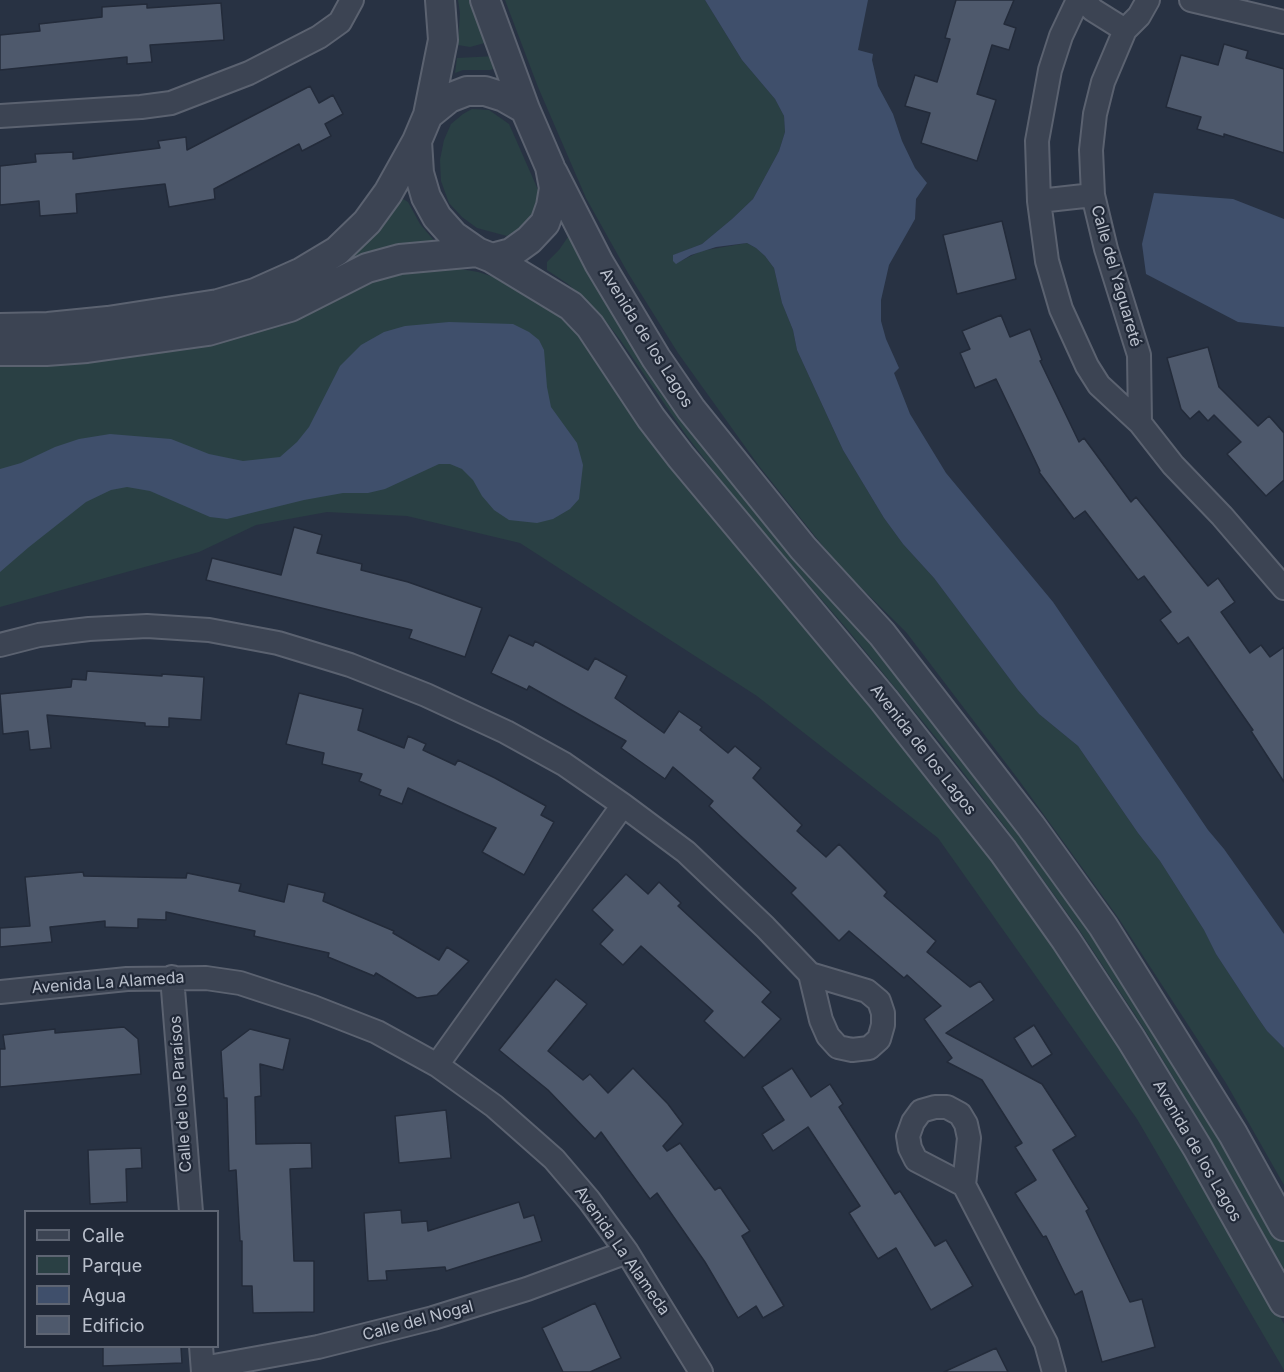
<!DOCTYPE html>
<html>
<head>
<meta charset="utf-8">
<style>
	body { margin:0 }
	#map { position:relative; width:1284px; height:1372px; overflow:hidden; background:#283243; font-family:Inter,sans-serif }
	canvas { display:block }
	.legend { position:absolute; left:24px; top:1210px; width:195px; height:138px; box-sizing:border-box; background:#212938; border:2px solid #5e6573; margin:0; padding:8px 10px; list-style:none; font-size:18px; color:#bac0cc }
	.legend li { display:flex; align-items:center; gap:12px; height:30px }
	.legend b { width:30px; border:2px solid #5e6573 }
</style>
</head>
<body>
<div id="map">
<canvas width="1284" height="1372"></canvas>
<ul class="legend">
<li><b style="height:8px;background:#3c4453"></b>Calle</li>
<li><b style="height:16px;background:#2a4044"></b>Parque</li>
<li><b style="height:16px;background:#3f4f6b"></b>Agua</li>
<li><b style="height:16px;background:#4e596c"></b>Edificio</li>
</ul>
</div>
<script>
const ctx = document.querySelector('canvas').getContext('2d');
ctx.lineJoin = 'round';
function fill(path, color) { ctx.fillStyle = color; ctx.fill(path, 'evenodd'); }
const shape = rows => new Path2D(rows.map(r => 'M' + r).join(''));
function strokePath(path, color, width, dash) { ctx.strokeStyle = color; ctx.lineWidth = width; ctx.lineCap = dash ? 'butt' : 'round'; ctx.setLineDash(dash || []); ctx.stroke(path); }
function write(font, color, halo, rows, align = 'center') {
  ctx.font = font + ' Inter,sans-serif'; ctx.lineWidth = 4.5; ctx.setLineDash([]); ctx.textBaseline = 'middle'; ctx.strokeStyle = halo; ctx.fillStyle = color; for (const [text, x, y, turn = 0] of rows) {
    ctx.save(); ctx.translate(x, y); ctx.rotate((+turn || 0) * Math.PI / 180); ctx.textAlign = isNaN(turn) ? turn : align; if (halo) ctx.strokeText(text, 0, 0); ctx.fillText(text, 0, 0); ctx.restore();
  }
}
const green = shape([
	[458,0,478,0,492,41,470,47,458,45,460,13],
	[505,0,705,0,742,60,775,99,784,116,785,132,779,151,753,199,732,219,702,244,674,255,681,261,701,251,747,243,756,248,765,256,774,268,782,303,793,330,797,350,843,450,884,518,903,544,934,578,1018,690,1039,714,1078,746,1138,833,1160,861,1204,930,1216,954,1258,1018,1267,1031,1284,1048,1284,1185,1226,1083,1117,916,1018,779,906,632,838,565,759,466,678,353,628,273,586,198,538,87],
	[496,56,496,68,490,70,463,70,455,73,457,58],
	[472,109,489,110,509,124,539,192,537,209,528,224,507,236,477,228,462,217,449,203,441,181,440,160,444,140,451,124,463,114],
	[403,199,408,202,420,224,436,243,345,268,52,335,341,264,371,239,391,214,398,201],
	[570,234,857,617,1090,920,1284,1238,1284,1270,1207,1133,1143,1027,1078,928,1006,828,942,745,847,629,740,505,686,435,621,341,601,315,568,284,547,270,547,262,559,250],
	[437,265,478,272,528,288,574,326,965,819,1076,974,1180,1132,1284,1324,1284,1370,1137,1119,938,838,757,696,520,543,407,516,327,512,256,525,199,552,0,607,0,362]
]);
const water = shape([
	[705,0,868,0,858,50,873,54,872,60,878,86,893,114,902,141,915,168,927,183,916,199,915,219,889,265,881,300,881,321,886,339,899,368,894,373,910,414,946,473,1053,602,1208,830,1224,849,1284,934,1284,1048,1267,1031,1258,1018,1216,954,1204,930,1160,861,1138,833,1078,746,1039,714,1018,690,934,578,903,544,884,518,843,450,797,350,793,330,782,303,774,268,765,256,756,248,747,243,716,247,691,255,676,264,673,261,673,255,702,244,732,219,753,199,779,151,785,132,784,116,775,99,742,60],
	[1154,193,1233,199,1284,219,1284,327,1238,322,1146,274,1142,244],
	[449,322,513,324,529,332,539,340,544,350,547,387,551,407,577,443,583,465,579,499,570,509,553,519,537,523,509,520,494,510,482,496,473,480,462,469,450,464,439,464,385,489,368,493,343,493,304,500,227,519,210,517,150,491,127,487,111,490,86,502,29,547,0,572,0,469,21,463,55,447,79,439,110,434,171,439,209,454,243,461,280,457,297,442,309,427,340,366,361,345,384,332,405,326]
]);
const building = shape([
	[956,0,1014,0,1004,24,1016,28,1009,50,992,45,977,94,996,100,977,161,921,143,930,113,905,106,915,75,937,82,950,39,945,38,956,0],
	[221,3,224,40,150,45,152,62,127,64,127,57,0,70,0,35,40,31,39,24,102,17,102,7,147,4,147,8,221,3],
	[1224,44,1248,51,1246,58,1284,69,1284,153,1224,134,1224,137,1197,129,1201,117,1166,107,1181,55,1218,65,1224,44],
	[310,86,319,103,333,95,343,114,325,124,331,136,302,151,299,144,214,189,215,199,169,207,165,184,76,194,77,213,40,216,39,201,0,205,0,166,36,162,35,154,73,152,73,159,160,148,158,141,186,137,187,150,310,86],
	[1002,221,1016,279,957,294,943,235,1002,221],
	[1001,315,1010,337,1030,329,1042,360,1040,361,1079,442,1084,438,1131,502,1136,497,1208,586,1218,578,1235,602,1221,612,1250,653,1261,645,1270,657,1284,647,1284,782,1251,731,1253,730,1188,637,1178,644,1160,620,1171,612,1144,576,1138,580,1085,511,1074,519,1039,472,1040,471,996,379,975,388,960,353,970,349,962,331,1001,315],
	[1208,347,1219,387,1258,426,1269,416,1284,433,1284,480,1266,496,1227,454,1241,442,1214,415,1208,421,1199,411,1190,419,1181,409,1167,358,1208,347],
	[294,527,322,535,317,553,362,564,361,570,408,582,482,608,465,657,409,638,412,630,206,580,212,558,281,575,294,527],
	[509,635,533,646,535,641,588,670,595,658,627,676,615,698,664,733,679,711,702,727,700,730,728,753,735,746,761,768,753,778,802,825,797,831,826,857,839,844,887,892,884,896,936,941,927,952,970,987,980,981,994,1000,946,1033,1042,1084,1076,1136,1053,1150,1089,1209,1086,1211,1130,1302,1142,1299,1155,1347,1102,1362,1082,1291,1075,1295,1046,1236,1043,1237,1015,1193,1036,1180,1015,1147,1022,1143,982,1080,947,1062,952,1058,924,1019,941,1006,907,975,904,978,849,931,839,941,791,893,796,888,709,806,713,801,673,767,665,779,621,748,626,741,529,686,527,690,491,673,509,635],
	[87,671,162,676,162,674,204,677,201,720,169,718,169,727,145,726,145,723,47,715,51,748,30,750,28,731,3,734,0,694,71,687,72,679,86,680,87,671],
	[299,693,363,709,358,730,404,748,408,736,426,744,423,750,455,765,458,760,495,778,546,806,541,815,554,822,524,875,482,852,496,828,408,788,402,804,379,795,381,790,359,781,362,774,322,764,324,753,286,744,299,693],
	[83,872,84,876,186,878,187,873,241,884,239,891,284,902,288,884,325,893,323,901,394,931,393,933,439,960,447,947,469,961,437,995,417,998,376,973,374,976,328,957,329,953,254,936,255,931,166,912,166,920,138,919,138,928,105,927,105,921,50,927,52,942,0,947,0,928,30,926,25,877,83,872],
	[626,874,648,894,659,882,681,903,678,906,771,992,762,1002,781,1019,744,1058,704,1021,713,1011,641,946,623,965,600,944,613,930,592,910,626,874],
	[556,979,587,1004,548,1051,583,1080,590,1074,608,1093,633,1068,668,1104,683,1124,663,1146,667,1151,680,1143,715,1190,720,1187,750,1231,742,1236,784,1306,763,1318,756,1306,738,1318,705,1262,657,1193,650,1199,601,1132,595,1139,548,1090,499,1050,556,979],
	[1034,1025,1052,1054,1032,1067,1014,1038,1034,1025],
	[124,1027,138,1039,141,1074,0,1087,0,1049,5,1049,3,1035,55,1029,55,1033,124,1027],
	[250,1029,290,1039,283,1070,260,1064,261,1096,255,1097,256,1144,311,1143,312,1168,290,1169,294,1261,314,1261,314,1312,253,1313,252,1286,242,1286,242,1241,240,1241,236,1170,229,1171,227,1098,224,1098,221,1051,250,1029],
	[792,1068,811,1097,830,1084,843,1104,839,1107,895,1194,900,1191,935,1246,946,1240,973,1286,931,1310,896,1248,878,1259,849,1213,860,1206,808,1127,773,1151,762,1134,784,1120,762,1087,792,1068],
	[446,1110,451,1158,399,1163,395,1116,446,1110],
	[141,1148,142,1168,126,1169,127,1202,90,1204,88,1150,141,1148],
	[519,1202,524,1218,534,1215,542,1241,446,1271,445,1267,386,1271,387,1280,368,1281,364,1213,401,1210,402,1223,427,1221,428,1231,519,1202],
	[595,1303,621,1358,590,1372,563,1372,542,1328,595,1303],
	[103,1347,181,1347,182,1363,103,1366,103,1347],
	[996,1348,1008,1372,944,1372,996,1348]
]);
const minor = shape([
	[1078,0,1061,36,1050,70,1037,141,1039,201,1047,261,1061,309,1087,366,1099,385,1140,423,1173,465,1222,516,1284,588],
	[1083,0,1093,10,1125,30],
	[1191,0,1284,22],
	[0,116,141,107,171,103,249,73,319,37,340,22,352,0],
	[1039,201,1093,195],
	[1140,423,1139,355,1106,249,1093,195,1091,150,1095,114,1103,82,1125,30,1139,16,1148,0],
	[0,645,39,635,89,629,147,626,209,630,278,643,350,665,426,695,506,732,564,764,623,805,686,852,765,927,810,974,821,1020,828,1036,838,1047,852,1050,869,1048,879,1039,883,1025,883,1013,879,1001,867,991,810,974],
	[172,977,191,1212],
	[0,992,127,979,206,978,240,983,313,1007,377,1032,437,1065,494,1106,554,1159,589,1200,627,1252,701,1372],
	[437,1065,623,805],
	[964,1185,916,1160,910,1148,908,1136,913,1122,921,1111,935,1107,947,1107,960,1114,966,1124,969,1138,964,1185,1046,1343,1054,1372],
	[201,1346,203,1372],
	[203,1368,318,1347,433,1318,527,1289,627,1252]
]);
const tertiary = shape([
	[485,0,525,109],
	[428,115,443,40,440,0],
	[553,173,599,263,656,358,691,409,803,548,882,634,1031,826,1103,926,1233,1134,1284,1226],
	[492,258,511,253,529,240,545,223,551,206,554,188,550,167,525,109,504,97,485,91,467,91,449,98,428,115,417,141,419,173,426,197,437,217,454,236,477,252,492,258,571,306,590,326,651,418,681,457,884,700,1003,851,1066,940,1131,1039,1197,1147,1284,1302],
	[0,328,48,327,108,321,218,304,255,293,302,272,337,251,367,222,388,193,417,141],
	[0,351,46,351,87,348,208,331,290,307,367,268,400,259,477,252]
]);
const streetNames = [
	["Calle del Yaguareté",1116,276,74],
	["Avenida de los Lagos",646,338,58],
	["Avenida de los Lagos",923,750,52],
	["Avenida La Alameda",108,983,-4],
	["Calle de los Paraísos",181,1094,-94],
	["Avenida de los Lagos",1197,1151,60],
	["Avenida La Alameda",622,1251,55],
	["Calle del Nogal",418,1321,-15]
];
fill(green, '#2a4044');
fill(water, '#3f4f6b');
fill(building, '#4e596c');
strokePath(building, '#232b3a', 1.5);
strokePath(minor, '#5b6270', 26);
strokePath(tertiary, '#5b6270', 32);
strokePath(minor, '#3c4453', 22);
strokePath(tertiary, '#3c4453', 28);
write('16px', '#bac0cc', '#212938', streetNames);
</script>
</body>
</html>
